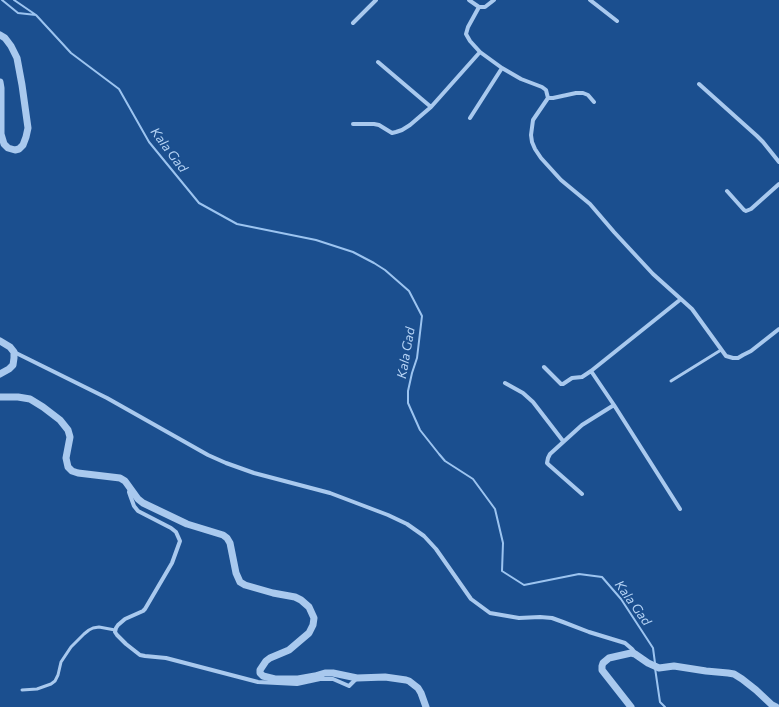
<!DOCTYPE html>
<html>
<head>
<meta charset="utf-8">
<style>
	body { margin:0 }
	canvas { display:block; background:#1b4f8f }
</style>
</head>
<body>
<canvas width="779" height="707"></canvas>
<script>
const ctx = document.querySelector('canvas').getContext('2d');
ctx.lineJoin = 'round';
const shape = rows => new Path2D(rows.map(r => 'M' + r).join(''));
function strokePath(path, color, width, dash) { ctx.strokeStyle = color; ctx.lineWidth = width; ctx.lineCap = dash ? 'butt' : 'round'; ctx.setLineDash(dash || []); ctx.stroke(path); }
function write(font, color, halo, rows, align = 'center') {
  ctx.font = font + ' Commissioner,sans-serif'; ctx.lineWidth = 3.5; ctx.setLineDash([]); ctx.textBaseline = 'middle'; ctx.strokeStyle = halo; ctx.fillStyle = color; for (const [text, x, y, turn = 0] of rows) {
    ctx.save(); ctx.translate(x, y); ctx.rotate((+turn || 0) * Math.PI / 180); ctx.textAlign = isNaN(turn) ? turn : align; if (halo) ctx.strokeText(text, 0, 0); ctx.fillText(text, 0, 0); ctx.restore();
  }
}
const stream = shape([
	[2,0,18,13,36,15],
	[14,0,36,15,71,53,119,89,149,142,199,203,237,224,316,240,353,252,374,263,385,270,409,291,422,316,417,358,412,373,408,391,408,403,420,430,439,454,445,461,473,479,495,509,503,543,502,571,524,585,579,574,602,577,621,599,653,648,655,663],
	[655,668,660,702,665,707]
]);
const service = shape([
	[671,381,721,350],
	[22,690,37,689,51,684,55,681,58,675,61,662,71,647,84,634,89,630,93,628,99,627,115,630]
]);
const minor = shape([
	[469,0,479,7,485,7,494,0],
	[590,0,617,21],
	[353,23,376,0],
	[378,62,431,107],
	[502,68,521,79,542,87,546,90,548,98,533,120,531,135,532,142,535,149,541,158,561,180,590,204,614,232,653,274,692,309,726,356,733,358,738,358,743,355,751,351,779,329],
	[699,84,757,136,763,142,779,162],
	[548,98,553,98,576,93,583,93,588,95,594,102],
	[470,118,502,68,480,52],
	[353,124,374,124,379,125,392,133,396,132,402,130,410,125,431,107,480,52,470,41,466,34,468,27,479,7],
	[727,191,744,210,746,211,751,209,779,184],
	[14,352,107,398,208,455,226,463,254,473,330,493,388,515,407,524,424,536,436,549,471,599,490,613,519,618,540,617,552,618,563,622,589,632,625,643,632,649,635,653],
	[544,367,561,384,563,384,572,378,582,377,591,371],
	[505,383,523,393,533,402,563,441],
	[130,490,129,492,130,495,134,506,138,511,171,528,176,532,180,541,172,563,145,609,143,611,125,619,118,625,116,628,115,632,117,635,126,644,140,655,145,656,166,658,258,682,297,684,320,679,333,679,349,686,357,678],
	[582,494,549,465,547,463,548,458,550,454,582,425,614,405],
	[680,509,614,405,591,371,681,299]
]);
const tertiary = shape([
	[0,35,5,38,11,46,17,58,22,85,28,128,26,137,23,145,19,149,15,150,8,148,4,144,1,134,1,88,0,82],
	[0,341,10,347,14,352,14,358,13,365,9,369,0,374],
	[0,397,18,397,30,399,43,407,60,420,68,430,70,437,66,458,68,467,72,471,78,473,120,478,125,481,138,499,143,503,187,524,223,535,227,538,230,543,236,573,240,582,245,585,273,593,295,597,301,600,309,607,314,618,313,625,309,633,289,650,270,658,266,661,260,670,260,673,263,676,275,679,298,679,315,676,325,673,333,673,357,678,385,677,406,680,409,681,418,688,421,693,426,707],
	[631,707,602,670,602,666,603,663,609,658,631,653,635,654,648,663,659,668,674,666,706,671,728,673,734,674,742,679,756,690,772,705,776,707]
]);
const waterNames = [
	["Kala Gad",169,150,53],
	["Kala Gad",406,353,-80],
	["Kala Gad",633,603,54]
];
strokePath(stream, '#9cc4f0', 2);
strokePath(service, '#a9c9ee', 3);
strokePath(minor, '#a9c9ee', 4);
strokePath(tertiary, '#a9c9ee', 7);
write('italic 13px', '#b5d3f5', '#1b4f8f', waterNames);
</script>
</body>
</html>
